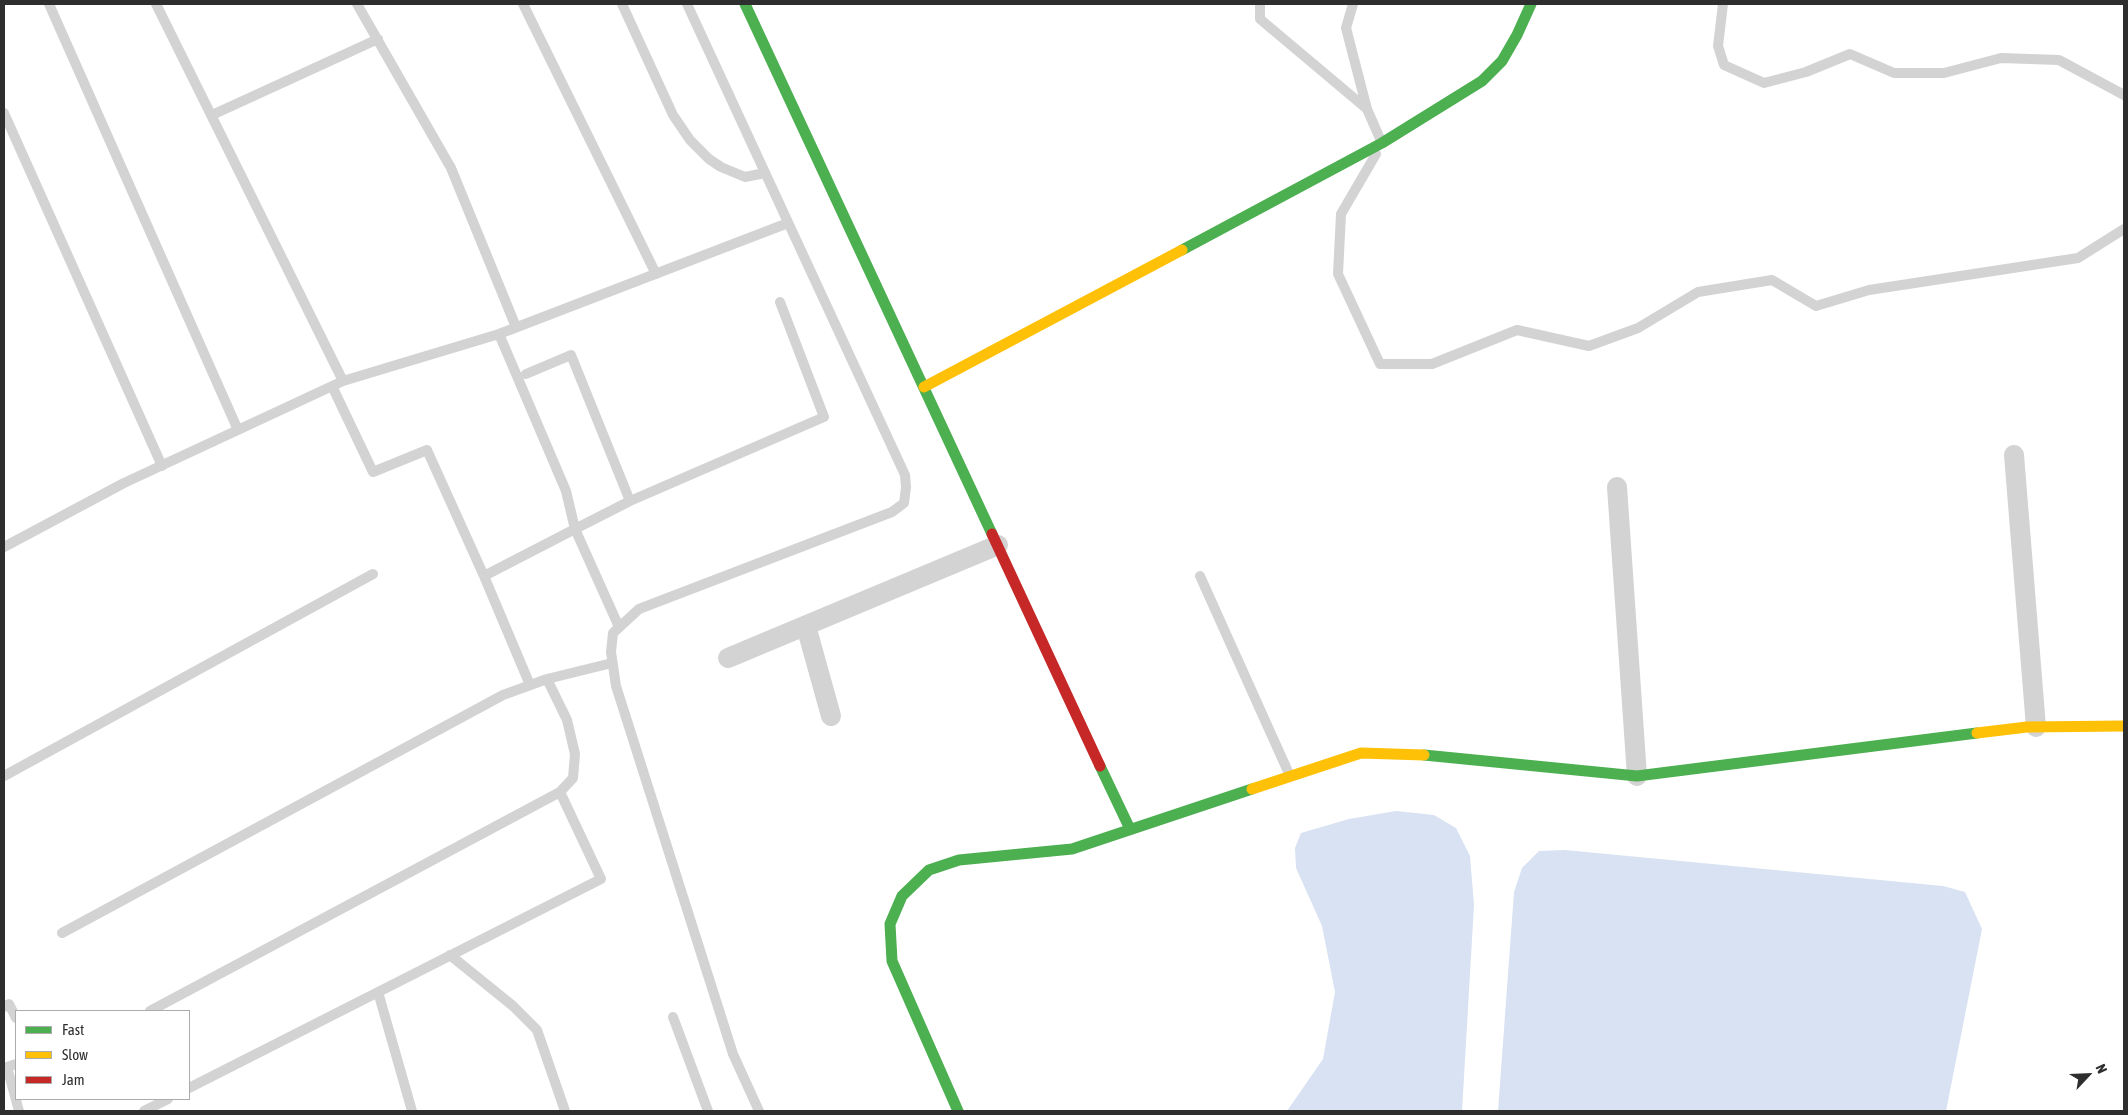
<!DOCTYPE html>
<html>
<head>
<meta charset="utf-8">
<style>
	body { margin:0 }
	#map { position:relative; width:2128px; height:1115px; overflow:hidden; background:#fff; font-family:"Asap Condensed",sans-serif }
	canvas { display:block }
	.frame { position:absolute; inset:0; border:5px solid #2e2e2e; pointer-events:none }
	.legend { position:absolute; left:15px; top:1010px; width:175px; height:90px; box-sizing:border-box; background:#fff; border:1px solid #ababab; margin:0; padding:6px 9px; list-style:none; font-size:15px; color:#2e2e2e }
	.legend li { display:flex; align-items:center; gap:10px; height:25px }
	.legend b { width:25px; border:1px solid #ababab }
	.north { position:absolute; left:2063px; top:1050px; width:50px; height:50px; -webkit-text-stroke:4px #fff; paint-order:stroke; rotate:65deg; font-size:14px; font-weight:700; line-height:20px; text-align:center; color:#2e2e2e }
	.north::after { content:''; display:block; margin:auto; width:18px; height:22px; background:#2e2e2e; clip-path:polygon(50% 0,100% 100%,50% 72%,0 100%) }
</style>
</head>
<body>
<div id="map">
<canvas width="2128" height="1115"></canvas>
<div class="frame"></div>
<ul class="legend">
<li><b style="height:6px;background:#4caf50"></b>Fast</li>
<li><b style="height:6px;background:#ffc107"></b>Slow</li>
<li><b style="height:6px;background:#c62828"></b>Jam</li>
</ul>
<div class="north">N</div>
</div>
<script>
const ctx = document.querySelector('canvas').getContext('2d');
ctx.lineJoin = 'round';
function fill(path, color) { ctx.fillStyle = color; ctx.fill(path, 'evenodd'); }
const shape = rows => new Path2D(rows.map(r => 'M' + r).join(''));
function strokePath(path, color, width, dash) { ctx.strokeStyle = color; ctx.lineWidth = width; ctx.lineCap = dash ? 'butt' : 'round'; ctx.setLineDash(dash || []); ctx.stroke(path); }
const water = shape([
	[1396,811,1434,815,1456,828,1470,856,1474,905,1462,1111,1287,1111,1323,1059,1335,992,1322,926,1296,868,1295,848,1301,833,1349,819],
	[1565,850,1943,886,1965,892,1982,929,1946,1111,1498,1111,1514,892,1522,868,1539,851]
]);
const lane = shape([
	[49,4,238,430],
	[156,4,343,381],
	[357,4,451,168,516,327],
	[523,4,656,274],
	[622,4,673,115,690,140,709,159,721,167,745,177,765,173],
	[687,4,905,475,906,487,904,503,892,512,639,609,613,633,611,652,616,686,733,1054,759,1111],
	[1260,4,1260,19,1367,109],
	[1353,4,1346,28,1367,109,1381,141],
	[1723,4,1718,46,1724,65,1764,83,1806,72,1850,54,1894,73,1944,73,2001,58,2059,60,2124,95],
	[4,113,162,466],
	[212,115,378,39],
	[1376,154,1341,214,1338,274,1380,364,1432,364,1517,330,1589,346,1638,328,1698,292,1772,280,1816,306,1869,290,2078,258,2124,229],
	[526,374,571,355,630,501],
	[332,386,373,472,427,450,484,576,530,685],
	[4,547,124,483,343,381,499,334,788,223],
	[484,576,575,529,566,491,499,334],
	[1200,576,1290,776],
	[619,627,575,529,630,501,824,417,780,302],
	[4,776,373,574],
	[62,933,503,695,547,679,612,663],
	[450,955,513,1006,537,1030,565,1111],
	[378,992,412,1111],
	[4,1007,9,1004,16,1018],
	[150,1011,560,792,573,778,575,754,567,720,547,679],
	[673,1017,708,1111],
	[7,1067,19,1111],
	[4,1068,16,1064],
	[189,1088,601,879,560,792],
	[144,1111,168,1099]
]);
const street = shape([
	[2014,455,2036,727],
	[1617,487,1637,776],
	[806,626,831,716],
	[728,658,998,545]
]);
const fast = shape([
	[745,4,992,534],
	[1182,250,1382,143,1482,81,1502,61,1517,35,1531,4],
	[1424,755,1637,776,1977,733],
	[1100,766,1130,829],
	[958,1111,892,961,890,924,902,896,929,870,959,860,1072,849,1252,789]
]);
const slow = shape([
	[924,387,1182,250],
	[1977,733,2027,727,2124,726],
	[1252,789,1361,753,1424,755]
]);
const jam = shape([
	[992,534,1100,766]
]);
fill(water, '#d8e2f2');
strokePath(lane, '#d3d3d3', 10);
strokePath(street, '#d3d3d3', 20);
strokePath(fast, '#4caf50', 11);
strokePath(slow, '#ffc107', 11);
strokePath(jam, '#c62828', 11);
</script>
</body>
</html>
